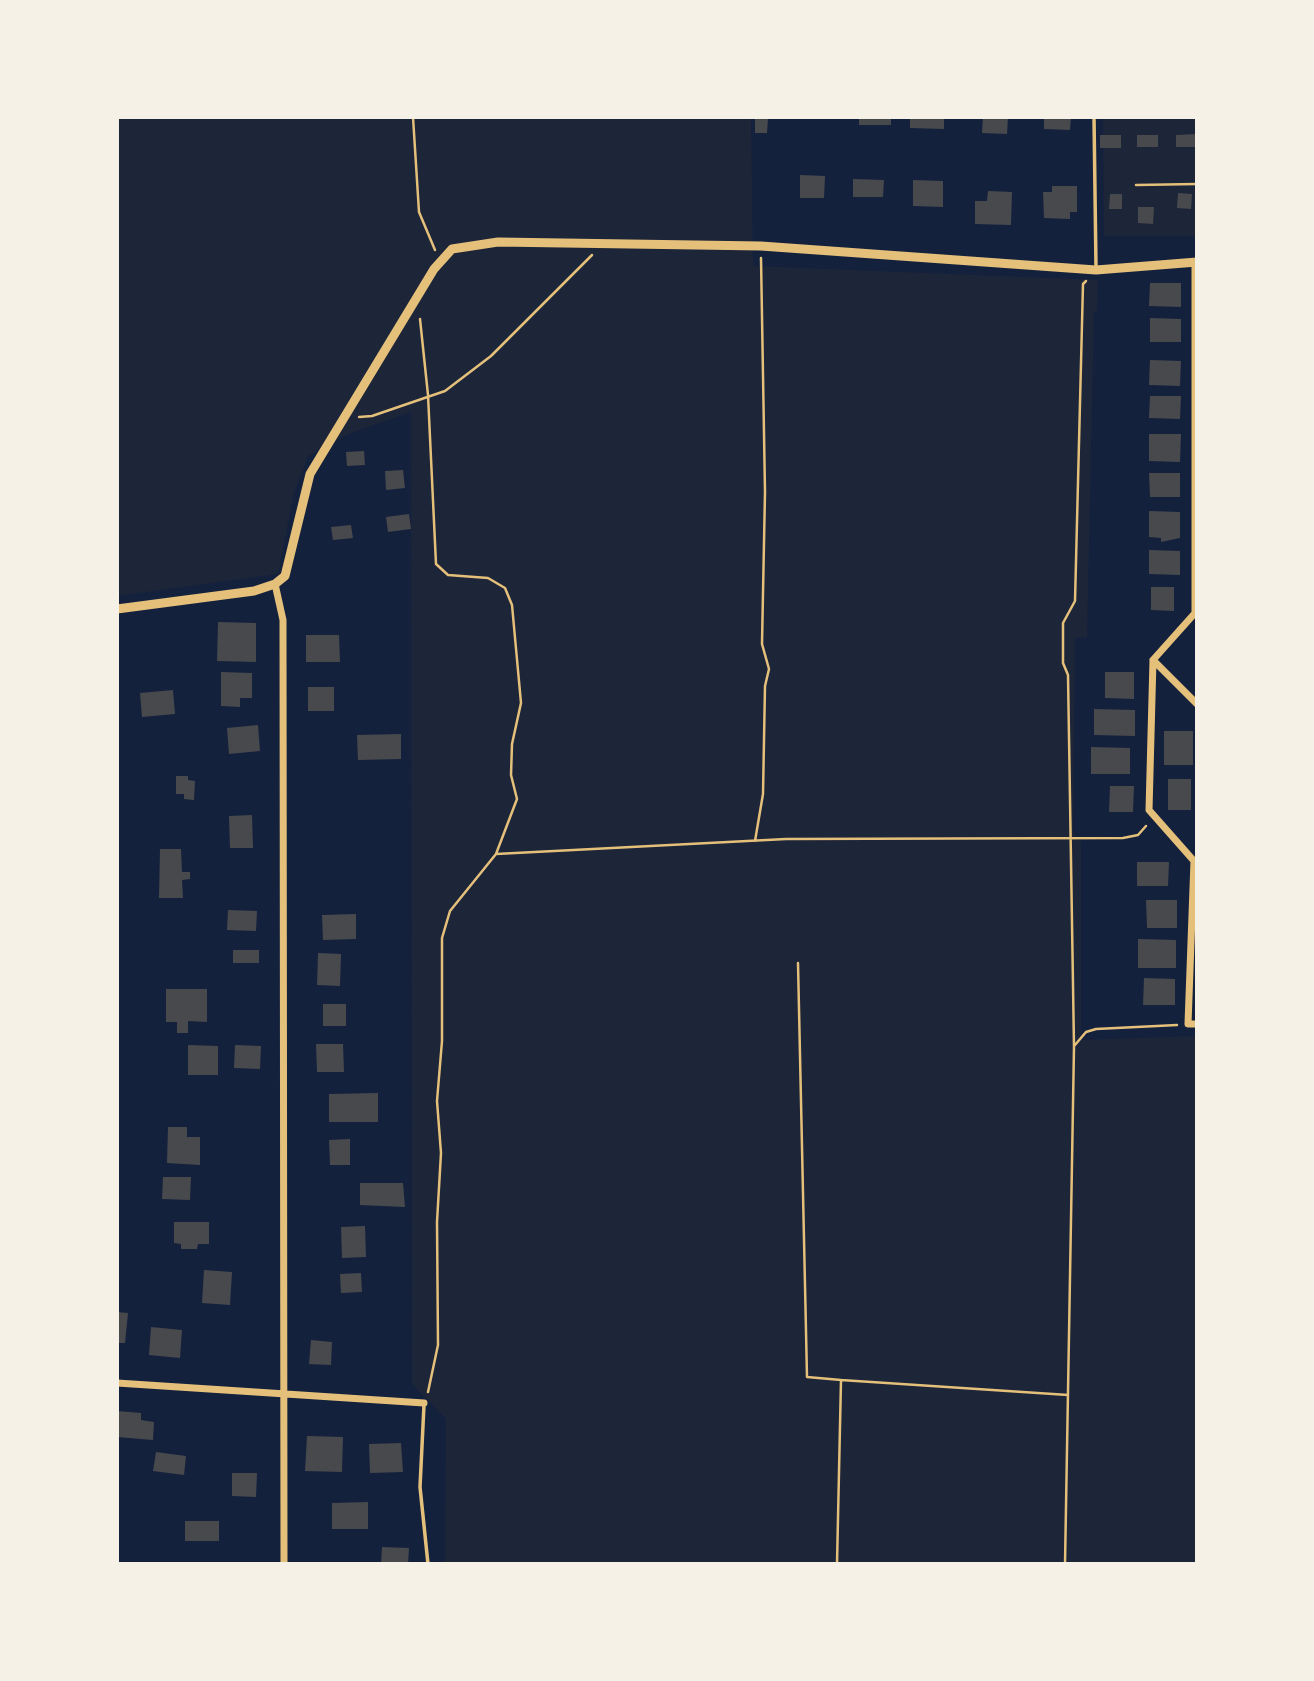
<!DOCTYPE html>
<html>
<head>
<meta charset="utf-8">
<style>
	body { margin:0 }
	#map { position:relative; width:1314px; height:1681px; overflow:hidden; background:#14213d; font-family:Signika,sans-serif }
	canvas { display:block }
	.frame { position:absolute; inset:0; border:119px solid #f6f1e7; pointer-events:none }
</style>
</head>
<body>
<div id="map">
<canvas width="1314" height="1681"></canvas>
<div class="frame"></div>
</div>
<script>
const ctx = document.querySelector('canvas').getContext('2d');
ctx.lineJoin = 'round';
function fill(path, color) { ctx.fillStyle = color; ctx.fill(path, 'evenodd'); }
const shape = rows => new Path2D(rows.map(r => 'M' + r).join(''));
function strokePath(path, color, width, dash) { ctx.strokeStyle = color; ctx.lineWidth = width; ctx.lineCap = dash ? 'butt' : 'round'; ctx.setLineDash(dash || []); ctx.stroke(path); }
const green = shape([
	[117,117,751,117,753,266,1098,280,1097,311,1094,311,1087,637,1075,638,1073,833,1081,842,1081,1040,1197,1036,1197,1564,445,1564,446,1419,412,1384,411,412,351,433,308,456,294,493,278,574,117,596],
	[1103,117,1197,117,1197,236,1104,236]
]);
const building = shape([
	[859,117,891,117,891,125,859,125],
	[910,117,944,117,944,129,910,128],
	[983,117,1008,117,1007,134,982,133],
	[1044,117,1071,117,1070,130,1044,129],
	[755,119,768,119,767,133,755,133],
	[1196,134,1196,147,1176,147,1176,135],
	[1100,135,1121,135,1121,148,1100,148],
	[1137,135,1158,135,1158,147,1137,147],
	[800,175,825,176,824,198,800,198],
	[853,179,884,180,883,197,853,197],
	[913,180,943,181,943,207,913,206],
	[1052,186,1077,186,1077,212,1070,212,1070,219,1044,218,1043,192,1052,192],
	[988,191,1012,192,1011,225,975,224,975,201,987,201],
	[1178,193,1192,194,1191,209,1177,208],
	[1110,194,1122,194,1122,209,1109,209],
	[1138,207,1154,207,1153,224,1138,223],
	[1150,283,1181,283,1181,307,1149,306],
	[1150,318,1181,319,1181,342,1150,342],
	[1150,360,1181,361,1180,386,1149,385],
	[1150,396,1181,396,1180,419,1149,418],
	[1149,434,1181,434,1180,462,1149,461],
	[364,451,365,465,347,466,346,452],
	[403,470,405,488,386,490,385,471],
	[1149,473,1180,473,1180,497,1150,497],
	[1149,511,1180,512,1180,538,1161,542,1161,538,1149,537],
	[409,514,411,529,388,532,386,517],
	[351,525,353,538,333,540,331,527],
	[1149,550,1180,551,1180,575,1149,574],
	[1151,587,1174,587,1174,611,1151,610],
	[218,622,256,623,256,662,217,661],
	[306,635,339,635,340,662,306,662],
	[221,672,252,673,252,698,240,698,240,707,221,706],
	[1105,672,1134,672,1134,699,1105,698],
	[308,687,334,687,334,711,308,711],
	[173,690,175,714,142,717,140,693],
	[1094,709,1135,710,1135,736,1094,735],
	[258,725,260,751,229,754,227,728],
	[1164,731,1193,731,1193,765,1164,765],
	[401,734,401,759,358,760,357,735],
	[1091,747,1130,748,1130,774,1091,774],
	[176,776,188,776,188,780,195,781,194,800,184,799,184,794,176,794],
	[1168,779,1191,779,1191,810,1168,810],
	[1110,786,1134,786,1133,812,1109,812],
	[252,815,253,848,230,848,229,816],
	[160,849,181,849,182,872,190,872,190,879,182,880,183,898,159,898],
	[1137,862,1169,862,1168,886,1137,886],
	[1146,900,1177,900,1177,928,1147,928],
	[228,910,257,911,256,931,227,930],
	[356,914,356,939,323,940,322,915],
	[1138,939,1176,940,1176,968,1138,968],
	[233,950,259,950,259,963,233,963],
	[318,953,341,954,340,986,317,985],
	[1144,978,1175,979,1175,1005,1143,1005],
	[166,989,207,989,207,1022,188,1021,188,1033,177,1033,177,1022,166,1022],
	[323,1004,346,1004,346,1026,323,1026],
	[316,1044,343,1044,344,1072,317,1072],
	[188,1045,218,1046,218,1075,188,1075],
	[235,1045,261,1046,260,1069,234,1068],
	[378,1093,378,1122,329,1122,329,1094],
	[168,1127,187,1127,187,1137,200,1137,200,1165,167,1163],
	[350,1139,350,1165,330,1165,329,1140],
	[163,1177,191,1177,190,1200,162,1199],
	[360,1183,403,1183,405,1207,360,1205],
	[174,1222,209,1222,209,1244,198,1244,197,1249,181,1249,181,1244,174,1243],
	[365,1226,366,1257,342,1258,341,1227],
	[204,1270,232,1272,230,1305,202,1303],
	[361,1273,362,1292,341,1293,340,1274],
	[117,1312,128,1313,125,1343,117,1343],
	[151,1327,182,1330,180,1358,149,1355],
	[311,1340,332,1342,331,1365,309,1364],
	[117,1411,141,1413,141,1420,154,1422,153,1440,117,1437],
	[307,1436,343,1437,342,1472,305,1471],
	[401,1443,403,1472,370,1473,369,1444],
	[156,1452,186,1456,184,1475,153,1471],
	[232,1473,257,1473,256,1497,232,1496],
	[368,1502,368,1529,332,1529,332,1503],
	[185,1521,219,1521,219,1541,185,1541],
	[382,1547,409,1548,408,1564,381,1564]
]);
const path = shape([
	[413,117,419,212,435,250],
	[1136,185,1197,184],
	[420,319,428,395,436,564,448,575,488,578,505,588,512,605,521,703,512,744,511,775,517,799,496,854,450,911,442,938,442,1041,437,1101,441,1153,437,1222,438,1345,428,1392],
	[359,417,372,416,445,391,491,356,592,255],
	[755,841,763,794,765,686,769,669,762,644,765,492,761,258],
	[496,854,786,839,1123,838,1138,835,1146,826],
	[798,963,807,1377,841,1380,837,1564],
	[1075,1045,1086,1032,1096,1029,1177,1025],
	[841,1380,1068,1395],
	[1065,1564,1074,1047,1068,675,1063,663,1063,623,1075,601,1083,284,1086,281]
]);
const service = shape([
	[1094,117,1096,268],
	[424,1405,420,1487,428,1564]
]);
const minor = shape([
	[1195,262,1195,613,1153,660,1149,810,1194,861,1188,1024,1197,1024],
	[275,584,283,620,284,1564],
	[1153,660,1197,704],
	[117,1383,424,1403]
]);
const tertiary = shape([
	[117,609,254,591,275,584,285,576,310,474,434,269,452,249,498,242,761,246,1096,270,1197,262]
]);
fill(green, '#1d2539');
fill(building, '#48494c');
strokePath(path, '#e5c07b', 2.5);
strokePath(service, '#e5c07b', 3.5);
strokePath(minor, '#e5c07b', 7);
strokePath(tertiary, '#e5c07b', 9);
</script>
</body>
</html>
